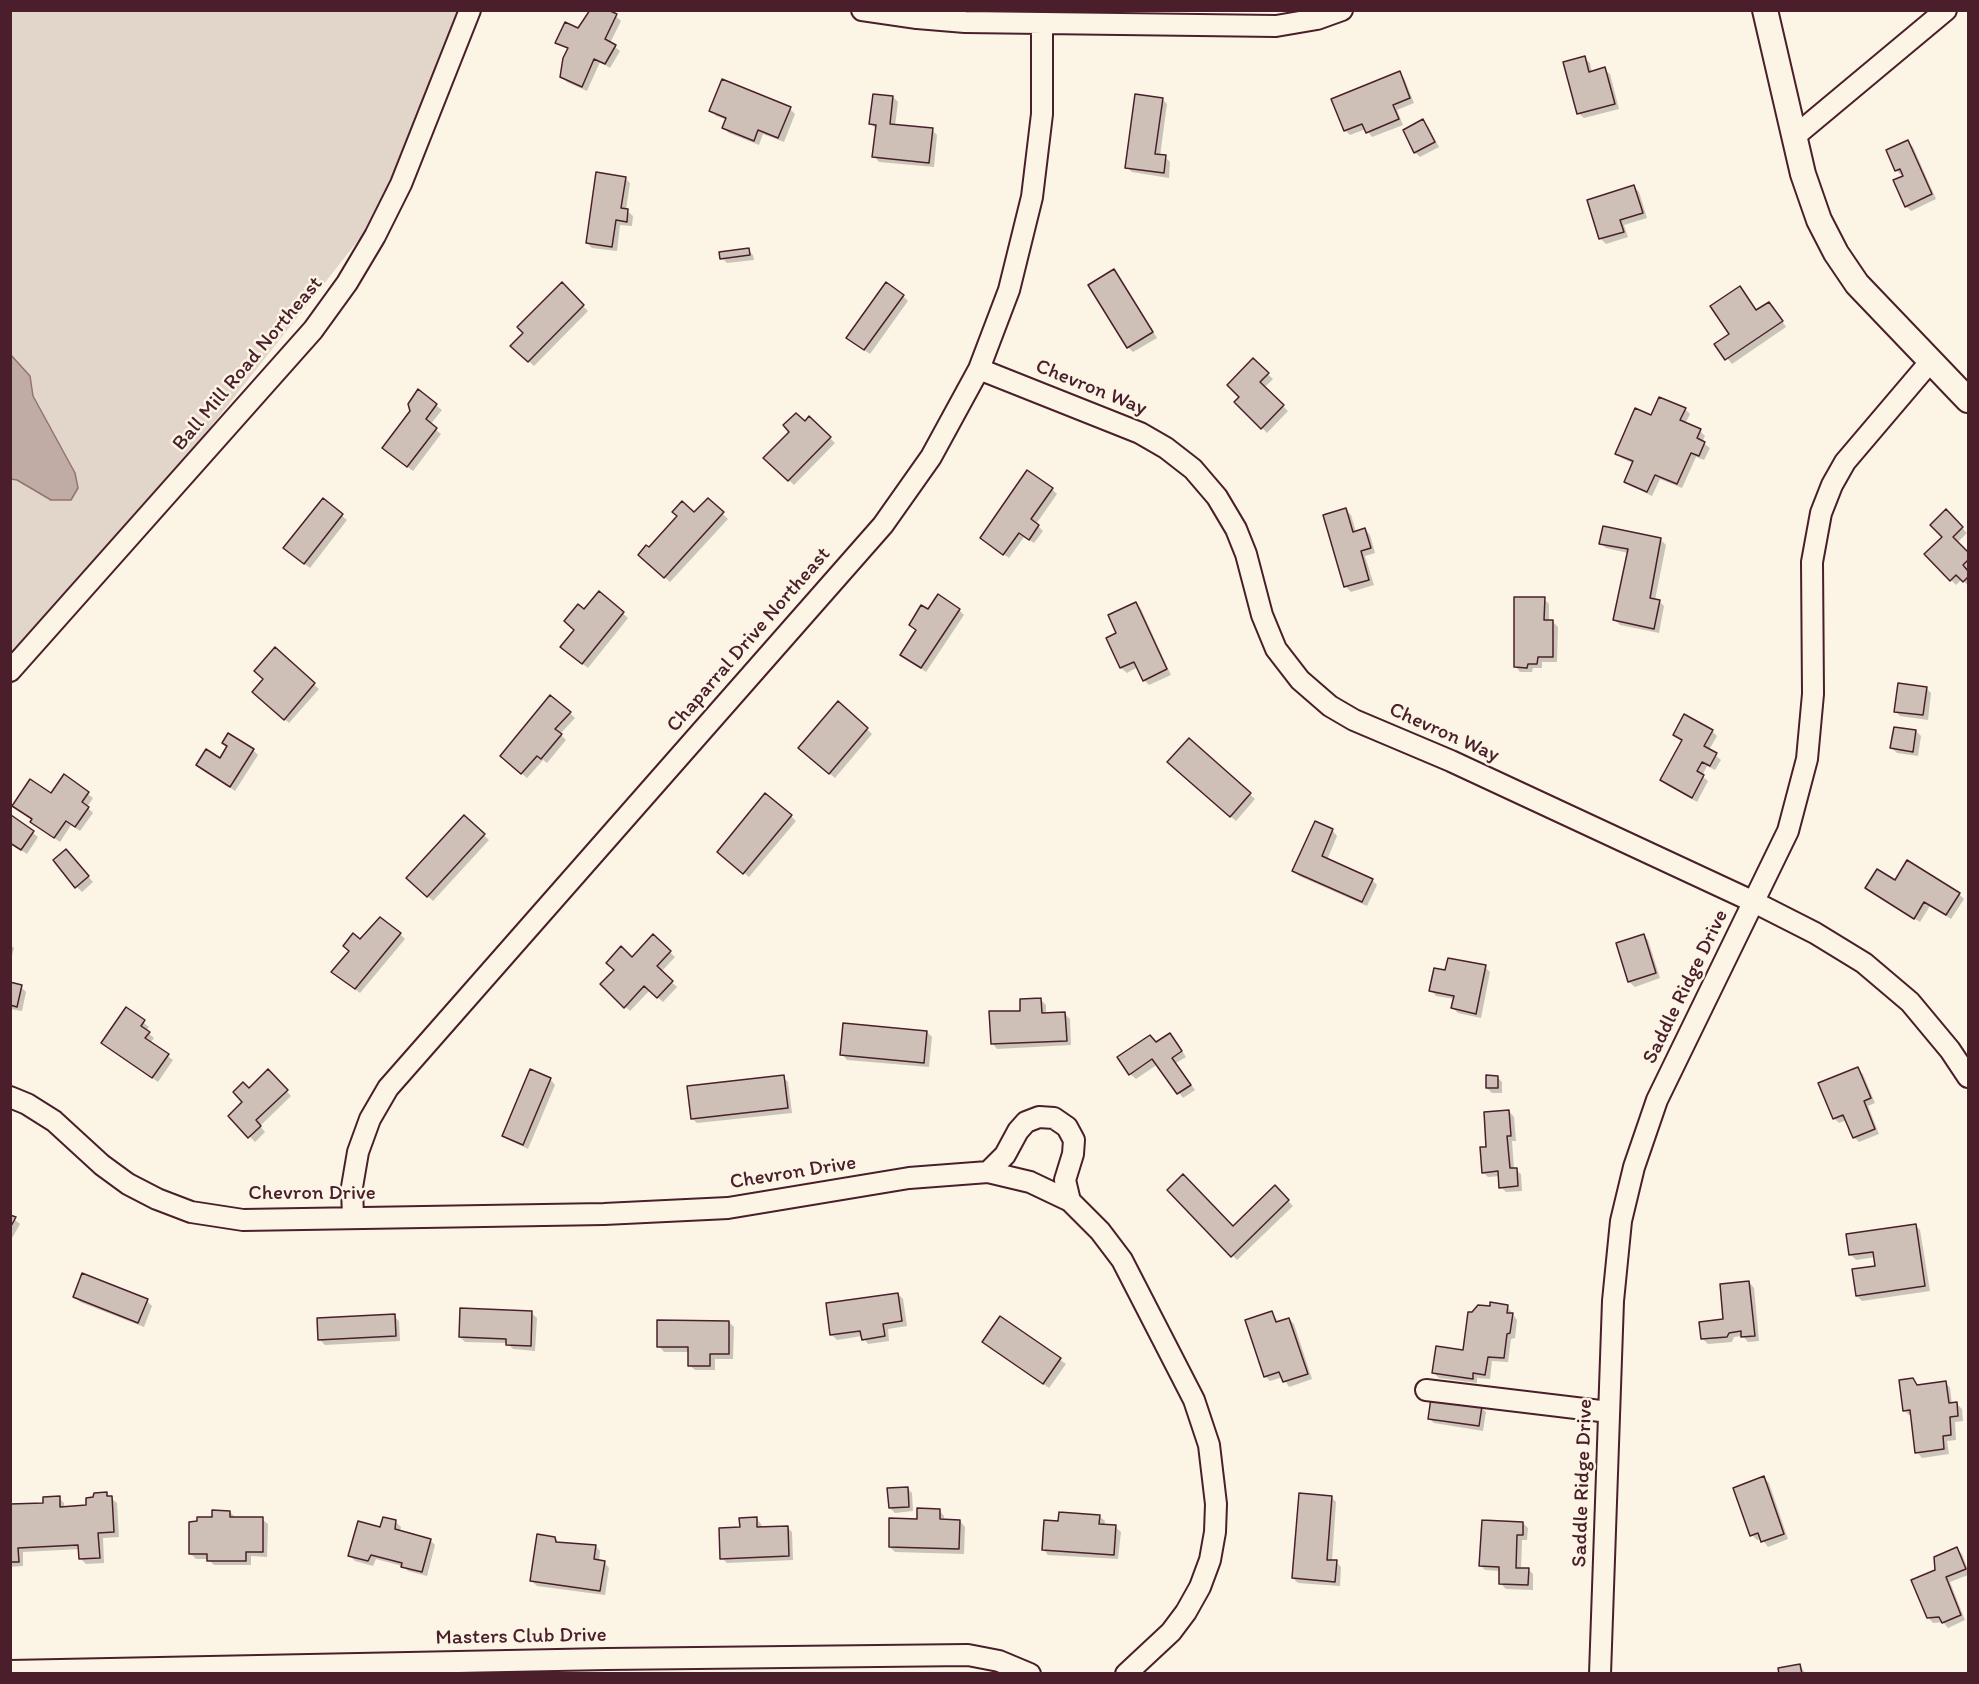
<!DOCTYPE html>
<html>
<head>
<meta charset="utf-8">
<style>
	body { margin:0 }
	#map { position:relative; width:1979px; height:1684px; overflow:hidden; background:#fcf5e5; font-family:Itim,sans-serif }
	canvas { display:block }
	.frame { position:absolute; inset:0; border:12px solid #4a1f2b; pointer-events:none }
</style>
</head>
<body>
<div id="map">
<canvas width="1979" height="1684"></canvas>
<div class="frame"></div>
</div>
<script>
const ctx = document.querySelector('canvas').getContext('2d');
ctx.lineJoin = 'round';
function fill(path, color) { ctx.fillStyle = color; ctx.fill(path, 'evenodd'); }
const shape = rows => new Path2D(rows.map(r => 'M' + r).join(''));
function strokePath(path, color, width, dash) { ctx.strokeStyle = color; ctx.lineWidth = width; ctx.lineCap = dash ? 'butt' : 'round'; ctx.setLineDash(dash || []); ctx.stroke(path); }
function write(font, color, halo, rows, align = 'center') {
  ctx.font = font + ' Itim,sans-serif'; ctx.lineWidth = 5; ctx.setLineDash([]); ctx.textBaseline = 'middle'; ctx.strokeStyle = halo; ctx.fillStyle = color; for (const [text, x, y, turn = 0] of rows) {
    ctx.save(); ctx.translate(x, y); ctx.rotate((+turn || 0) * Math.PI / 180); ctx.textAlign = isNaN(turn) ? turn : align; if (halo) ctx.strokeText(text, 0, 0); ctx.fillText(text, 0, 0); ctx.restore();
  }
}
const green = shape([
	[11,11,466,11,372,223,205,434,11,673]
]);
const water = shape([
	[10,354,30,376,33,396,75,473,78,488,71,500,51,500,17,480,11,479,10,354]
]);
const shadow = shape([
	[616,16,621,21,610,43,620,51,610,68,600,62,587,91,567,82,562,76,569,50,557,42,579,30],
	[1584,58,1590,63,1592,73,1604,69,1610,74,1619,109,1584,118,1578,113],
	[1399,73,1404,78,1414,103,1397,110,1403,125,1372,137,1366,129,1350,135,1345,130],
	[893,97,898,102,895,126,932,130,937,135,934,167,879,162,874,156,876,129,871,124],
	[1162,99,1167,104,1160,156,1165,157,1170,162,1169,178,1132,172,1127,167],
	[790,109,795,114,784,142,763,134,759,145,729,133,724,128,727,120,716,116,711,110],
	[1423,121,1428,126,1439,147,1420,157,1415,152],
	[1908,142,1913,147,1936,199,1911,211,1906,206,1905,177,1904,174,1901,175,1896,170],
	[625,178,630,183,626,210,633,216,632,226,620,225,617,251,592,248,587,243],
	[1634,187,1639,192,1647,218,1624,225,1628,237,1606,244,1601,239,1589,201],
	[748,250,753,255,754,260,727,263,722,258],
	[1114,271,1119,276,1157,338,1133,352,1128,347],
	[562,285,588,311,534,366,512,346,525,333],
	[1744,293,1757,311,1774,309,1786,327,1732,364,1716,344,1731,334],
	[903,296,908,301,870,354,853,343],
	[1253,360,1273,379,1264,388,1288,411,1267,433,1237,402,1241,397],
	[419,392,442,410,430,425,441,434,413,471,389,453,412,411],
	[1685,409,1690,414,1685,424,1700,431,1705,436,1702,442,1710,448,1704,460,1696,457,1682,488,1660,479,1652,496,1631,486,1626,481,1634,464,1622,458,1617,453,1652,417],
	[809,418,835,443,794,485,766,458],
	[1052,489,1057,494,1036,524,1043,531,1034,543,1024,537,1009,558,987,543],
	[323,500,347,520,310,568,290,553],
	[708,500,728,519,670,582,640,555,694,515],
	[1346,510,1351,515,1356,532,1365,529,1370,535,1375,553,1365,556,1374,585,1351,592,1346,587,1325,516],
	[1946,511,1967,533,1957,543,1968,554,1968,570,1967,571,1968,573,1968,586,1962,579,1956,585,1926,554,1944,537],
	[1661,540,1666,545,1655,600,1659,601,1664,606,1659,633,1620,625,1615,620,1628,553,1606,548,1601,543],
	[599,593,628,618,588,668,567,652,584,612],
	[1544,599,1549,604,1549,622,1553,622,1558,627,1557,662,1542,662,1542,668,1533,668,1532,672,1520,672,1515,666],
	[1136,604,1141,609,1171,675,1149,685,1144,680,1138,667,1127,673,1121,668,1108,639,1118,634],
	[959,610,964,615,926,672,902,655,917,631,911,625,928,611],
	[275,650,319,689,289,723,259,697],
	[1926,688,1931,693,1928,720,1900,716,1895,711],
	[570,713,575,718,560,734,566,740,547,763,543,760,527,778,507,761],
	[867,729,872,734,835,778,805,753],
	[1712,731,1717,736,1709,750,1721,760,1715,770,1707,766,1702,776,1708,781,1697,802,1667,785,1662,780,1683,741,1675,735],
	[1916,731,1921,736,1918,756,1897,753,1892,748],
	[1189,740,1255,799,1236,821,1175,767],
	[253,750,258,755,235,791,198,765],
	[64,776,93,798,87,807,93,813,80,831,71,825,60,842,37,826,33,820,19,810,51,795],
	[791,816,796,821,749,877,724,856],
	[12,817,38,837,27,854,10,843],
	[464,817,489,840,433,901,408,878],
	[1332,830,1337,836,1327,860,1372,880,1377,885,1367,906,1299,876,1294,871],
	[71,856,93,882,82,892,77,887],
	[1895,882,1959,894,1964,899,1951,919,1930,906,1920,922,1872,893,1867,888],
	[400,934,405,939,360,993,338,977],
	[1643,935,1648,940,1660,978,1635,987,1629,982,1618,944],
	[653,936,675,957,661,972,677,987,663,1002,650,990,630,1011,602,984,616,970,632,959],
	[10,945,14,948,10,963],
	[1485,967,1490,972,1481,1018,1458,1013,1453,1008,1455,999,1436,996,1431,990,1446,972],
	[10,984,21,987,26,992,22,1011,10,1009],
	[1041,1000,1046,1005,1046,1015,1065,1014,1070,1019,1071,1045,997,1049,992,1043,1022,1012],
	[126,1009,149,1027,146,1031,154,1038,150,1043,173,1060,158,1082,108,1047],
	[927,1032,932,1037,929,1067,847,1060,842,1054],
	[1175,1040,1186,1057,1176,1063,1195,1090,1183,1098,1158,1064,1136,1079,1130,1074,1157,1044],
	[1858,1069,1863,1074,1875,1103,1868,1106,1879,1134,1859,1142,1854,1137,1847,1120,1839,1123,1834,1118],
	[268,1071,291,1096,260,1126,265,1132,255,1142,230,1116,244,1102,249,1090],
	[783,1077,788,1082,792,1113,697,1123,692,1118],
	[1497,1077,1502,1082,1502,1093,1492,1093,1487,1088],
	[550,1079,555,1085,528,1149,509,1140,504,1135],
	[1509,1111,1514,1117,1516,1141,1512,1141,1514,1169,1521,1174,1522,1191,1506,1192,1501,1187,1500,1176,1488,1177,1483,1172,1488,1148],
	[1275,1188,1293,1206,1237,1260,1169,1190,1233,1228],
	[10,1216,20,1224,11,1240,10,1240],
	[1915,1225,1920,1230,1930,1291,1862,1301,1857,1296,1877,1267,1875,1257,1856,1260,1851,1255],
	[1749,1282,1754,1288,1759,1341,1748,1342,1743,1336,1734,1337,1732,1342,1708,1344,1703,1339,1725,1320],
	[898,1294,903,1299,907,1326,888,1329,889,1341,868,1344,862,1336,837,1340,832,1335],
	[75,1297,147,1301,152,1306,144,1327,80,1302],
	[1507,1306,1517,1320,1515,1338,1511,1339,1508,1362,1492,1361,1490,1379,1477,1378,1477,1383,1439,1378,1434,1373,1465,1352,1473,1314],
	[531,1313,537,1318,535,1351,513,1349,507,1343,465,1342,460,1337],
	[1272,1313,1279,1323,1289,1319,1294,1324,1312,1379,1289,1387,1283,1377,1270,1381,1265,1376],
	[394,1316,399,1321,400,1341,325,1345,320,1340],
	[1000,1318,1066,1364,1049,1388,984,1342],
	[729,1322,734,1327,733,1359,715,1359,715,1370,695,1370,689,1365,689,1352,664,1352,659,1346],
	[1913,1379,1919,1386,1945,1382,1950,1388,1952,1404,1956,1403,1962,1409,1963,1421,1955,1422,1956,1440,1947,1441,1949,1454,1922,1458,1917,1452,1912,1415,1909,1415,1904,1410],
	[1481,1407,1486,1412,1483,1431,1434,1423,1429,1418],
	[1763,1478,1769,1483,1788,1539,1768,1547,1762,1539,1757,1540,1752,1535],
	[907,1488,912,1493,913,1511,895,1513,890,1508],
	[106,1494,117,1503,119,1537,103,1538,104,1563,86,1564,81,1559,80,1549,23,1552,23,1566,10,1567,10,1506,45,1504,59,1498,64,1503,64,1508,88,1507],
	[1331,1497,1336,1502,1332,1561,1336,1562,1341,1567,1340,1586,1298,1583,1293,1578],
	[939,1510,944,1516,944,1521,960,1521,965,1527,964,1554,895,1552,890,1547,918,1520],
	[230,1512,235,1517,262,1519,268,1524,267,1557,251,1556,251,1565,214,1565,208,1559,196,1559,191,1554,199,1523],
	[1099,1516,1105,1521,1104,1526,1115,1527,1121,1532,1118,1559,1048,1555,1043,1549,1060,1523],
	[756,1518,761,1524,762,1529,787,1527,792,1532,793,1560,727,1563,722,1558,741,1528],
	[396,1522,401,1527,400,1532,430,1540,435,1545,427,1576,408,1571,402,1566,376,1559,373,1566,355,1561,350,1556,381,1528],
	[1523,1523,1528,1528,1527,1540,1522,1540,1521,1569,1528,1569,1533,1574,1533,1590,1506,1589,1501,1584,1501,1571,1485,1570,1480,1565],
	[555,1538,560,1544,595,1546,600,1551,599,1562,604,1562,609,1568,605,1595,537,1586,532,1581],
	[1957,1549,1962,1554,1968,1570,1968,1575,1950,1582,1965,1620,1948,1628,1943,1622,1933,1623,1928,1617,1936,1571],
	[1800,1666,1806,1674,1781,1674]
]);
const building = shape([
	[590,10,608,10,617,14,605,39,616,45,605,64,594,59,582,87,560,77,563,58,568,48,555,43,565,22,578,28,590,10],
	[1585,56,1589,72,1605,67,1615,104,1577,114,1563,62,1585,56],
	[1400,71,1410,98,1393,105,1399,119,1366,133,1362,124,1344,131,1331,99,1400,71],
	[722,79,791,107,778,138,758,130,754,141,722,128,726,118,709,111,722,79],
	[873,94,893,96,890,124,933,128,929,163,872,157,876,125,869,124,873,94],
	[1135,94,1163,98,1155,154,1166,155,1164,173,1125,168,1135,94],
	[1423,119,1435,142,1414,153,1403,130,1423,119],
	[1908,140,1932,194,1905,207,1893,180,1903,176,1900,169,1895,171,1886,150,1908,140],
	[596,172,626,177,621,208,628,209,627,222,616,220,612,247,586,243,596,172],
	[1634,185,1643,213,1620,220,1624,232,1599,239,1587,200,1634,185],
	[749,248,750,255,720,259,719,252,749,248],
	[1114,269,1153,332,1127,348,1088,285,1114,269],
	[562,282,584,305,528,362,510,346,523,333,517,327,562,282],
	[886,282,904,295,864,350,846,338,886,282],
	[1740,286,1756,310,1769,302,1783,321,1725,360,1714,344,1729,334,1710,306,1740,286],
	[1253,358,1269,373,1260,382,1284,405,1261,429,1234,402,1239,397,1227,385,1253,358],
	[418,389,437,404,426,419,437,428,407,467,382,448,410,411,408,404,418,389],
	[1659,397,1686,408,1680,420,1701,429,1697,438,1705,442,1699,456,1691,453,1677,484,1655,475,1647,492,1624,482,1633,461,1615,454,1635,408,1651,415,1659,397],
	[796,413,805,421,809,416,831,437,788,481,763,458,789,432,783,425,796,413],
	[1027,470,1053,488,1031,519,1039,525,1029,540,1019,533,1003,555,980,538,1027,470],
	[323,498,343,514,304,564,283,548,323,498],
	[708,498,724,512,664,578,638,555,646,545,649,547,677,516,672,512,682,501,694,512,708,498],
	[1346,508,1353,532,1365,528,1371,548,1361,551,1369,580,1344,587,1323,515,1346,508],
	[1946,509,1963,527,1953,537,1968,552,1968,560,1963,565,1968,571,1968,577,1963,582,1956,575,1950,581,1924,554,1942,537,1930,525,1946,509],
	[1603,526,1661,538,1650,598,1660,600,1654,629,1613,620,1628,549,1599,544,1603,526],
	[599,591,624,612,582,664,560,647,574,630,564,621,578,604,584,609,599,591],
	[938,594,960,609,921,668,900,655,916,630,909,625,921,605,928,609,938,594],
	[1514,597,1545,597,1544,620,1553,620,1553,657,1538,657,1537,664,1528,664,1527,668,1514,667,1514,597],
	[1136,602,1167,669,1143,681,1134,662,1120,668,1106,638,1116,633,1108,615,1136,602],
	[275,647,315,683,284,720,252,692,263,679,254,671,275,647],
	[1898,683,1927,687,1923,715,1894,712,1898,683],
	[550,695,571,712,555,729,562,734,541,759,537,756,521,774,500,756,550,695],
	[838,701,868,728,829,774,798,748,838,701],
	[1684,714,1713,730,1704,746,1717,753,1710,766,1702,762,1697,771,1704,775,1692,798,1660,780,1682,740,1673,735,1684,714],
	[1894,727,1916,730,1913,752,1890,748,1894,727],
	[228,733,254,749,230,787,196,765,206,749,220,758,227,746,222,743,228,733],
	[1189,738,1251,793,1230,817,1167,762,1189,738],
	[64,774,89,792,82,802,89,807,75,827,66,821,54,838,30,822,32,819,12,806,30,779,51,793,64,774],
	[765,793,792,815,743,874,717,852,765,793],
	[11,815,34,831,21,850,10,843,11,815],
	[464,815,485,834,427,897,406,878,464,815],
	[1315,821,1333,829,1322,856,1373,879,1362,902,1292,871,1315,821],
	[66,849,89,876,75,888,53,860,66,849],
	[1907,860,1960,893,1946,915,1924,902,1914,919,1865,888,1877,869,1895,880,1907,860],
	[380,917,401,933,355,989,331,972,349,951,343,946,353,933,360,939,380,917],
	[653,934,671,951,657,966,673,981,657,998,644,986,624,1008,600,984,614,970,606,963,621,946,632,957,653,934],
	[1644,934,1656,973,1628,982,1616,943,1644,934],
	[1448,958,1486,965,1476,1014,1451,1008,1454,996,1429,991,1434,968,1445,970,1448,958],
	[10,982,22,985,17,1007,10,1005,10,982],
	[1041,998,1042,1013,1065,1012,1067,1041,991,1044,989,1011,1020,1011,1020,999,1041,998],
	[126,1007,145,1020,141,1026,150,1032,145,1038,169,1054,152,1078,101,1043,126,1007],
	[843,1023,927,1031,924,1063,840,1055,843,1023],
	[1170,1033,1182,1051,1172,1058,1191,1085,1177,1094,1152,1059,1129,1075,1117,1057,1150,1035,1156,1042,1170,1033],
	[1858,1067,1871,1098,1864,1101,1875,1129,1853,1138,1843,1115,1833,1119,1818,1083,1858,1067],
	[268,1069,288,1090,256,1120,261,1126,248,1138,228,1116,242,1102,233,1092,243,1082,249,1088,268,1069],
	[530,1069,551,1078,523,1145,502,1136,530,1069],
	[784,1075,788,1108,691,1119,687,1086,784,1075],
	[1486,1075,1498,1076,1498,1088,1486,1088,1486,1075],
	[1509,1110,1511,1136,1507,1136,1510,1168,1517,1168,1518,1186,1499,1188,1498,1171,1482,1173,1480,1147,1486,1147,1484,1112,1509,1110],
	[1183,1174,1233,1226,1275,1185,1289,1200,1231,1257,1167,1190,1183,1174],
	[10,1215,16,1217,10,1228,10,1215],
	[1916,1224,1925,1286,1856,1296,1852,1269,1875,1266,1873,1252,1849,1255,1846,1234,1916,1224],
	[82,1273,148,1299,138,1323,73,1297,82,1273],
	[1749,1281,1755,1336,1741,1337,1741,1331,1729,1333,1727,1337,1701,1339,1699,1322,1723,1319,1720,1284,1749,1281],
	[898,1293,902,1321,883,1324,885,1336,862,1340,860,1331,830,1335,826,1303,898,1293],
	[1490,1302,1508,1305,1507,1313,1513,1313,1510,1333,1507,1334,1504,1358,1488,1357,1485,1375,1473,1373,1473,1379,1432,1373,1436,1346,1463,1350,1468,1312,1472,1312,1478,1305,1490,1306,1490,1302],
	[460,1308,532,1311,531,1346,506,1345,506,1339,459,1337,460,1308],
	[1272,1311,1276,1322,1289,1318,1308,1374,1283,1382,1279,1372,1264,1377,1245,1320,1272,1311],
	[395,1314,396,1336,318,1340,317,1318,395,1314],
	[1000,1316,1061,1358,1043,1384,982,1342,1000,1316],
	[657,1320,729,1321,729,1354,710,1354,710,1366,688,1366,688,1347,657,1347,657,1320],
	[1913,1378,1917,1385,1946,1381,1949,1403,1957,1402,1958,1416,1950,1417,1951,1435,1943,1436,1944,1449,1915,1453,1910,1410,1903,1411,1899,1380,1913,1378],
	[1431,1398,1482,1406,1479,1426,1428,1419,1431,1398],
	[1764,1476,1784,1534,1761,1542,1758,1533,1750,1536,1733,1488,1764,1476],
	[908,1487,909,1507,889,1508,887,1488,908,1487],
	[107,1492,107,1496,112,1496,114,1532,98,1533,100,1558,79,1559,78,1545,18,1548,19,1562,10,1562,10,1504,43,1503,43,1497,60,1496,60,1507,86,1505,86,1498,93,1497,94,1493,107,1492],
	[1299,1493,1332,1496,1327,1560,1337,1560,1335,1582,1292,1578,1299,1493],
	[917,1508,940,1509,940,1519,960,1520,959,1549,889,1547,889,1518,917,1519,917,1508],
	[212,1510,230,1511,230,1517,263,1517,263,1552,246,1552,246,1561,207,1561,207,1554,189,1554,189,1522,197,1521,197,1517,212,1517,212,1510],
	[1059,1512,1100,1515,1099,1524,1116,1525,1114,1555,1042,1550,1044,1520,1058,1521,1059,1512],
	[383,1517,396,1520,395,1529,431,1539,422,1572,401,1567,402,1563,371,1555,368,1561,348,1556,358,1521,380,1527,383,1517],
	[757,1517,757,1527,788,1526,789,1556,720,1559,719,1528,740,1527,739,1518,757,1517],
	[1482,1520,1523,1522,1523,1535,1517,1535,1516,1568,1529,1568,1528,1585,1499,1584,1499,1567,1479,1566,1482,1520],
	[537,1534,555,1537,556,1542,596,1545,594,1559,605,1561,600,1591,530,1581,537,1534],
	[1957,1547,1966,1569,1946,1577,1961,1615,1942,1623,1939,1617,1927,1618,1911,1580,1935,1570,1934,1557,1957,1547],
	[1800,1664,1802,1674,1779,1674,1778,1668,1800,1664]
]);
const minor = shape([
	[862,10,917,18,965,22,1276,26,1317,19,1342,10],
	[1795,136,1946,10],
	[979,369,1140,433,1166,448,1193,469,1217,497,1236,529,1246,554,1262,615,1276,649,1300,680,1330,706,1354,720,1451,761,1754,902,1815,933,1864,963,1910,1002,1950,1050,1968,1077],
	[10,671,313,330,347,283,375,236,401,184,470,10],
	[10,1097,27,1104,54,1121,102,1165,128,1184,157,1199,191,1212,243,1220,604,1214,728,1208,909,1178,988,1172,1030,1182,1070,1201,1100,1231,1122,1260,1194,1400,1209,1445,1216,1504,1215,1532,1210,1560,1200,1587,1186,1612,1171,1632,1126,1674],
	[988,1172,1005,1155,1018,1131,1026,1122,1039,1117,1054,1118,1067,1127,1074,1140,1073,1154,1065,1180,1070,1201],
	[353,1218,352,1187,358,1152,370,1119,388,1088,883,525,931,457,979,369,1009,290,1032,197,1042,114,1042,23],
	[1426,1390,1609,1412],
	[10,1671,607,1659,968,1655,999,1661,1030,1674],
	[1600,1674,1613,1301,1621,1221,1634,1167,1657,1100,1788,831,1807,759,1813,694,1812,562,1821,513,1832,485,1845,462,1930,362]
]);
const tertiary = shape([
	[1765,10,1803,174,1819,220,1836,253,1857,284,1968,400]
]);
const streetNames = [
	["Ball Mill Road Northeast",248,364,-50],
	["Chevron Way",1091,388,22],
	["Chaparral Drive Northeast",749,640,-49],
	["Chevron Way",1444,733,24],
	["Saddle Ridge Drive",1686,987,-64],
	["Chevron Drive",793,1173,-9],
	["Chevron Drive",312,1194],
	["Saddle Ridge Drive",1583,1483,-88],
	["Masters Club Drive",521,1637,-1]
];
fill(green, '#e2d5ca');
fill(water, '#c0aca5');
strokePath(water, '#917474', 1.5);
fill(shadow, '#0003');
fill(building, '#cfc0b7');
strokePath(building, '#4a1f2b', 1.5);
strokePath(minor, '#4a1f2b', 24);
strokePath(tertiary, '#4a1f2b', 28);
strokePath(minor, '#fcf5e5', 20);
strokePath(tertiary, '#fcf5e5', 24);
write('21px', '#4a1f2b', '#fcf5e5', streetNames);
</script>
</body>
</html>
